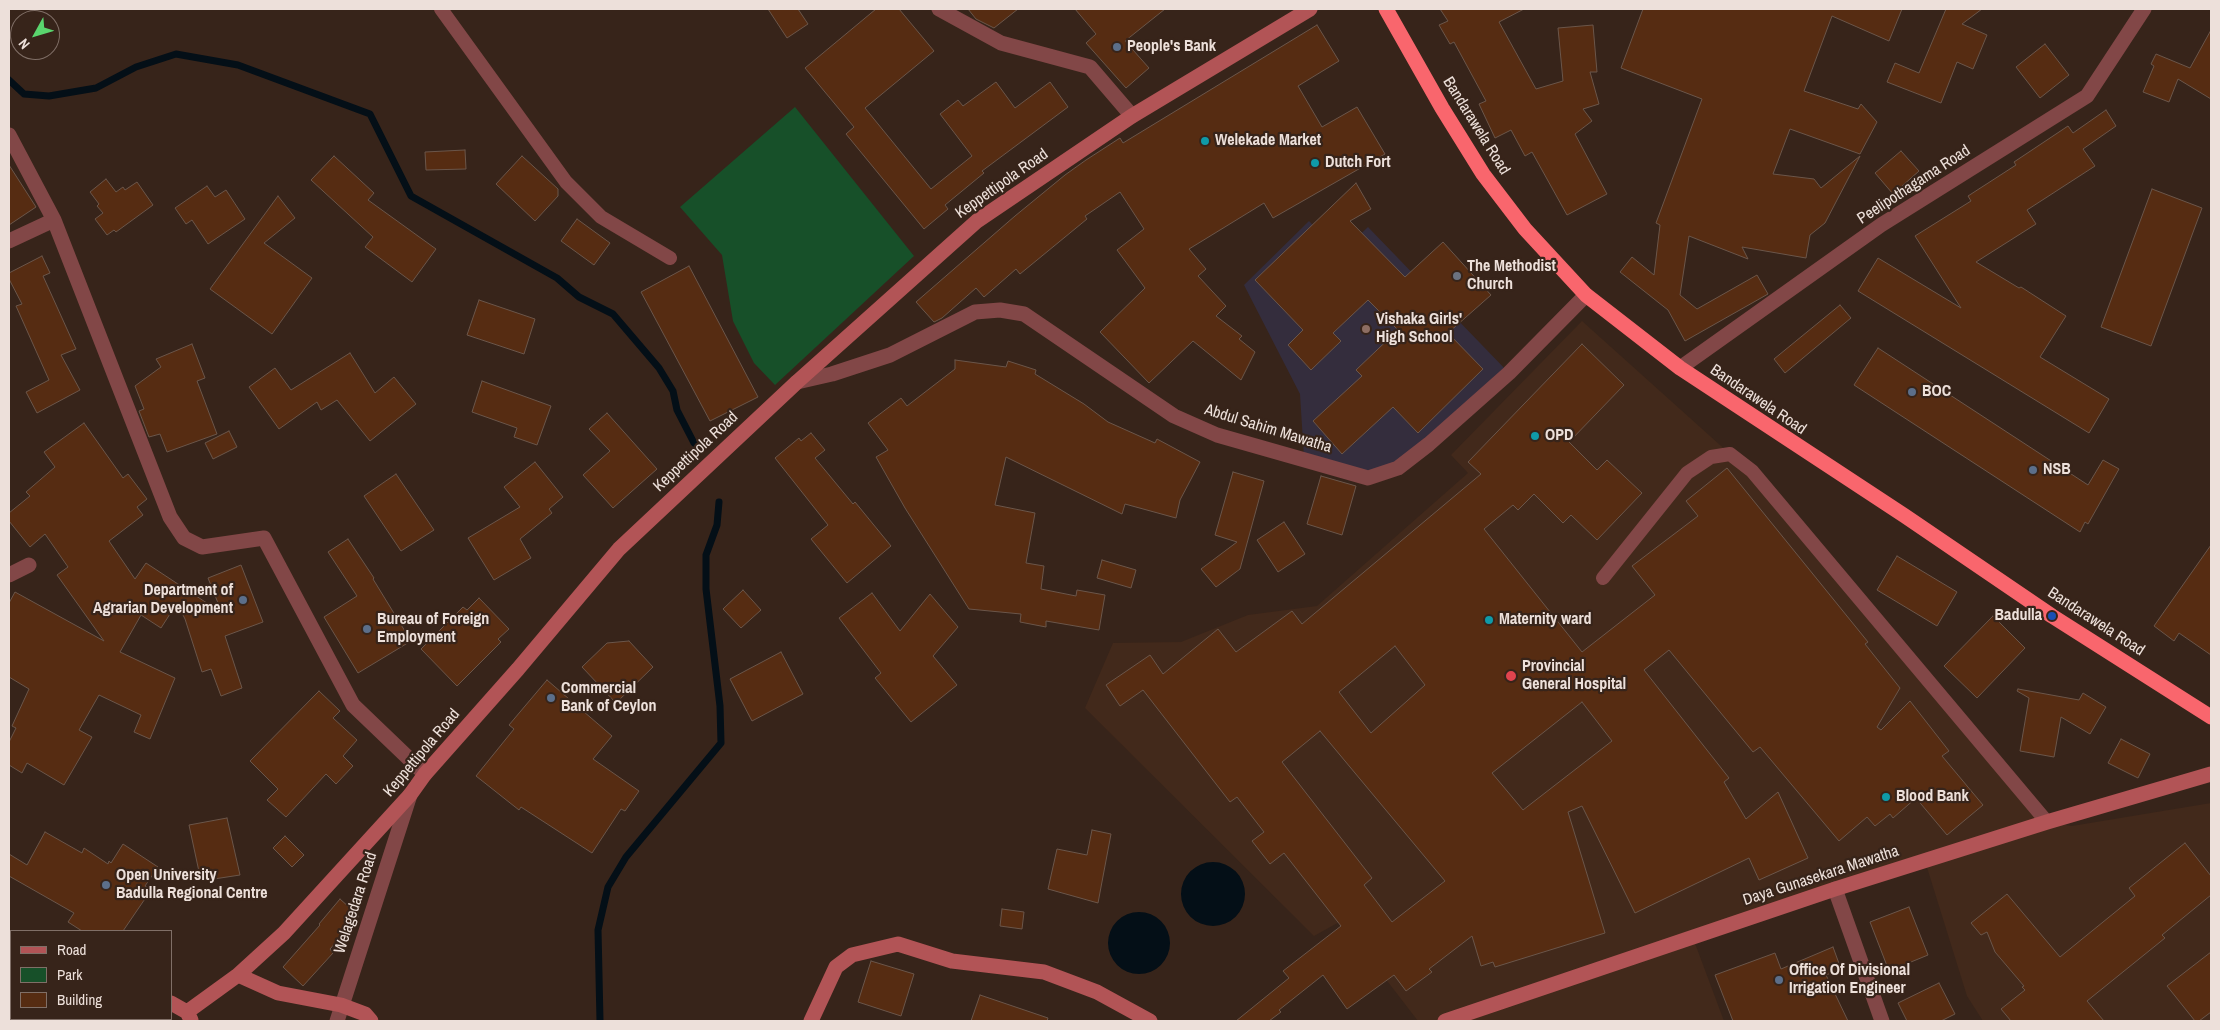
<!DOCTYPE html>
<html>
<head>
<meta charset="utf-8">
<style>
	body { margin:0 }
	#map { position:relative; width:2220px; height:1030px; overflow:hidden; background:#37241a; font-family:"Archivo Narrow",sans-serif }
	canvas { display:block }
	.frame { position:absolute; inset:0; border:10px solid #ede0da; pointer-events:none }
	.legend { position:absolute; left:10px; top:930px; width:162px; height:90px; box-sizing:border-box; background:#37241a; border:1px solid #806f67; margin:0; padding:6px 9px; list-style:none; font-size:15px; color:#ede0da }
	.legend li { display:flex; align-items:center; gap:10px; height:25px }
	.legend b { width:25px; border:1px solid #806f67 }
	.north { position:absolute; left:10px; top:10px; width:50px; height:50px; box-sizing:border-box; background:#37241a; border:1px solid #806f67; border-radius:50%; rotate:231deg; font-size:14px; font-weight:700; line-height:20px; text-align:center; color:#ede0da }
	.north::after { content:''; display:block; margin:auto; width:18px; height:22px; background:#5ad56e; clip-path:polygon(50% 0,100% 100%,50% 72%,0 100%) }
</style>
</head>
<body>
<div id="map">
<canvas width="2220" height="1030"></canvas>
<div class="frame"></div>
<ul class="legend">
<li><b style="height:6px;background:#b25456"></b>Road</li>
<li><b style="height:14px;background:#175029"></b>Park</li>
<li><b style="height:14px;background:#562c12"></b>Building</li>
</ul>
<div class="north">N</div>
</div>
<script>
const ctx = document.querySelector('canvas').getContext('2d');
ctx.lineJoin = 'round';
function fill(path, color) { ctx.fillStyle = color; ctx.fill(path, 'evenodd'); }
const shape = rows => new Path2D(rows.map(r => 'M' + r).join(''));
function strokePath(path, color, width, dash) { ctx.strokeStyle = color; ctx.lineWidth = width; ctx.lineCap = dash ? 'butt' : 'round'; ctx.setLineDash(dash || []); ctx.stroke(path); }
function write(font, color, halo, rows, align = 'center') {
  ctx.font = font + ' "Archivo Narrow",sans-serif'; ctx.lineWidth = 4.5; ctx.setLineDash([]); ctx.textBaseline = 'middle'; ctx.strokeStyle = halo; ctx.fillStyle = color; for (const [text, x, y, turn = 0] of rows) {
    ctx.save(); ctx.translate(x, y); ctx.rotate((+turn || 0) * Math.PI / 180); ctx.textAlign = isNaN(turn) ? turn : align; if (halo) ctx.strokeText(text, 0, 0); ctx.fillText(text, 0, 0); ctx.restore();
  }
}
const built = shape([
	[1582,321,1730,454,2047,822,2072,826,2211,803,2211,1021,1983,1021,1967,996,1925,861,1693,938,1724,1021,1418,1021,1341,921,1314,936,1085,708,1113,643,1181,642,1248,615,1317,606,1468,473,1451,455]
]);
const education = shape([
	[1309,221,1340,254,1368,227,1509,373,1429,444,1368,478,1304,458,1300,394,1244,285]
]);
const green = shape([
	[795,107,914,256,775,385,754,363,733,321,722,255,680,207]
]);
const water = shape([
	'1181 894a32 32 0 1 1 64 0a32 32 0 1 1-64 0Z',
	'1108 943a31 31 0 1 1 62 0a31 31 0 1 1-62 0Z'
]);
const stream = shape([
	[9,80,24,94,49,96,96,88,136,67,176,54,238,65,370,114,411,196,557,278,579,297,613,314,659,368,673,391,677,410,694,443],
	[600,1021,598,930,608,887,626,857,721,743,720,706,706,589,706,555,717,525,719,502]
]);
const building = shape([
	[768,9,798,9,808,24,787,38,768,9],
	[876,9,899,9,934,51,865,108,931,189,972,156,940,114,958,100,963,106,996,82,1015,108,1050,82,1068,107,982,171,984,173,945,205,948,209,924,229,846,134,854,127,805,68,876,9],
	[968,9,1018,9,994,28,976,19,968,9],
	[1075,9,1165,9,1125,41,1149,68,1126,88,1086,43,1096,34,1075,9],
	[1440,9,1524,9,1499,22,1536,89,1563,81,1558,28,1593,25,1597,72,1590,72,1599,104,1583,109,1592,121,1575,134,1607,194,1567,215,1532,152,1525,156,1511,130,1495,138,1479,104,1486,101,1454,42,1450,44,1439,25,1448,21,1440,9],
	[1643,9,1902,9,1889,41,1832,16,1804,91,1858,109,1861,104,1877,122,1860,154,1790,129,1773,174,1814,179,1821,188,1860,156,1825,223,1810,235,1806,258,1742,247,1748,259,1689,236,1680,295,1697,309,1757,275,1768,294,1685,341,1668,310,1620,272,1632,257,1654,275,1660,225,1656,223,1702,99,1621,68,1643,9],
	[1946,9,1982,9,1962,24,1987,35,1973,69,1957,62,1941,103,1887,82,1895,63,1919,73,1946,9],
	[1317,25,1339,61,1298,86,1322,127,1357,107,1385,154,1273,218,1264,203,1189,249,1206,269,1198,276,1226,306,1216,316,1242,336,1239,339,1255,352,1241,380,1193,341,1149,383,1100,332,1145,288,1117,250,1144,229,1120,192,1085,216,1087,219,1020,274,1016,269,984,297,976,288,942,318,934,322,916,302,1015,216,1065,175,1086,160,1120,138,1123,143,1317,25],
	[2211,30,2211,99,2178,79,2169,102,2143,92,2154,66,2151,64,2156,54,2190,68,2211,30],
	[2045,44,2069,75,2040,98,2016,67,2045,44],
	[2106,110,2116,126,2083,149,2095,166,2027,210,2036,224,1976,262,2019,288,2021,287,2066,316,2040,357,2109,399,2089,433,1858,291,1878,258,1961,308,1915,236,1971,201,1968,196,2016,165,2014,162,2068,126,2073,133,2106,110],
	[465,150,466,169,426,170,425,152,465,150],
	[1901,151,1919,171,1893,194,1875,173,1901,151],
	[334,156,374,193,368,200,436,249,412,282,365,247,373,237,311,180,334,156],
	[522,156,558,189,558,196,535,221,496,184,522,156],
	[9,165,36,207,9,225,9,165],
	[106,179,116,192,123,187,125,190,137,182,153,205,116,232,114,230,107,235,95,219,103,213,97,206,99,204,90,192,106,179],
	[1356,183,1371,209,1350,221,1405,277,1443,242,1491,295,1448,333,1483,369,1418,433,1393,407,1342,454,1313,421,1362,376,1356,370,1398,330,1368,300,1333,333,1341,341,1311,370,1288,345,1303,330,1255,280,1356,183],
	[207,186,215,197,226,190,245,219,208,244,192,220,186,224,175,208,207,186],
	[2152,189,2202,208,2151,346,2101,327,2152,189],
	[278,196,295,218,264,243,312,278,272,334,210,289,278,196],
	[577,219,610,243,594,265,561,241,577,219],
	[42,256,50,273,43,276,76,349,61,355,80,390,37,413,26,392,49,380,16,306,22,304,9,279,9,273,42,256],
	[689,266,758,397,710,421,641,292,689,266],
	[479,300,535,319,524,354,467,335,479,300],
	[1840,305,1851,318,1785,373,1774,359,1840,305],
	[192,344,205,378,197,381,217,434,167,452,160,434,149,437,139,411,144,409,135,386,161,367,156,359,192,344],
	[1582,344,1624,385,1569,442,1597,470,1607,460,1642,493,1597,540,1571,515,1563,523,1534,494,1518,510,1513,505,1484,529,1582,652,1655,595,1632,566,1698,516,1686,501,1727,468,1868,642,1865,644,1900,688,1877,727,1881,730,1910,701,1949,751,1942,756,1983,805,1947,835,1916,798,1893,818,1890,814,1875,826,1867,817,1839,841,1760,747,1753,752,1669,650,1644,670,1729,778,1724,782,1746,819,1778,792,1808,858,1759,880,1749,858,1635,913,1582,806,1568,812,1605,933,1495,967,1493,962,1481,966,1472,936,1429,969,1432,972,1406,991,1394,975,1347,1009,1323,975,1279,1010,1281,1012,1269,1021,1236,1021,1289,978,1283,971,1341,926,1284,853,1270,864,1252,841,1264,832,1237,797,1230,802,1143,690,1120,706,1106,685,1150,655,1163,674,1218,629,1236,652,1292,611,1302,624,1481,474,1468,462,1582,344],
	[1395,646,1425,685,1371,733,1339,692,1395,646],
	[1582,702,1612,741,1523,810,1492,773,1582,702],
	[1320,731,1445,881,1392,922,1364,885,1372,878,1282,762,1320,731],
	[1878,348,2088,485,2103,460,2119,469,2088,524,2085,522,2080,532,1854,385,1878,348],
	[350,353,375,393,394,377,416,404,370,441,337,400,321,410,317,402,279,429,249,387,275,368,291,390,350,353],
	[955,360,1006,367,1008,361,1036,370,1035,374,1084,404,1108,422,1155,443,1157,439,1200,462,1180,500,1176,518,1125,504,1122,514,1006,457,995,505,1035,513,1026,563,1044,566,1041,589,1076,596,1077,590,1105,595,1099,630,1046,621,1046,627,1020,622,1021,614,969,609,905,508,876,457,888,450,868,423,901,398,907,406,955,369,955,360],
	[482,381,551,406,537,445,514,437,517,428,472,412,482,381],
	[607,413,657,469,613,508,583,475,610,451,589,429,607,413],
	[84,423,123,478,128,474,147,499,137,507,143,515,109,541,135,579,146,563,222,613,208,578,241,565,263,622,225,636,242,688,221,696,211,669,202,672,185,619,177,603,161,628,141,615,120,652,175,678,150,739,134,732,141,715,99,695,79,730,92,737,64,785,27,763,22,773,9,765,9,742,16,728,12,726,29,689,9,677,9,603,15,592,104,641,57,575,68,567,45,534,30,547,9,521,9,513,30,496,26,492,55,467,44,452,84,423],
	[229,431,237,447,213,459,205,443,229,431],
	[811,433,825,450,815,458,853,504,855,502,891,546,847,583,811,539,828,525,775,458,799,438,801,441,811,433],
	[535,462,563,497,549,509,552,513,520,539,531,558,494,580,468,538,520,507,504,487,535,462],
	[1233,472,1264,481,1240,569,1216,587,1201,569,1237,542,1215,535,1233,472],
	[396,474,434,530,401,551,364,496,396,474],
	[1321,476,1356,486,1342,535,1307,524,1321,476],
	[1284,522,1305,554,1278,572,1257,540,1284,522],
	[348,539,374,578,373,579,411,641,358,673,324,617,357,596,328,552,348,539],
	[2211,545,2211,655,2179,633,2174,641,2154,626,2211,545],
	[1897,556,1957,592,1937,626,1877,590,1897,556],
	[1102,560,1136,570,1131,588,1097,578,1102,560],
	[743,590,761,610,741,628,723,609,743,590],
	[872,593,900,631,930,594,958,627,933,656,957,685,911,722,875,678,881,673,839,618,872,593],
	[479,598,509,629,498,639,501,642,457,686,421,649,463,607,467,610,479,598],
	[1993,616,2025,648,1977,698,1944,666,1993,616],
	[629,641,653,667,616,703,582,667,607,643,629,641],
	[781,652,803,694,752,721,730,679,781,652],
	[547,680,612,736,593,759,639,791,625,811,621,809,592,853,521,807,519,810,476,776,514,729,509,725,547,680],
	[2018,689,2079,700,2083,693,2106,707,2090,734,2061,717,2054,757,2020,751,2029,698,2017,691,2018,689],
	[319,691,340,711,333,718,357,740,343,756,353,766,336,784,326,774,286,817,267,800,278,789,250,761,319,691],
	[2121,739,2150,754,2138,778,2108,763,2121,739],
	[227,818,240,875,201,881,189,825,227,818],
	[1092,830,1111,834,1098,903,1048,889,1057,849,1087,855,1092,830],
	[45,832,82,853,84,848,108,864,109,861,111,863,123,844,158,867,145,886,151,890,123,931,82,931,68,922,74,913,9,876,9,854,27,865,45,832],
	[285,836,304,855,292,867,273,848,285,836],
	[2185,843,2211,876,2211,895,2162,935,2165,938,2087,1001,2104,1021,2011,1021,2001,1009,2025,990,2022,987,2024,986,1995,952,1987,932,1981,935,1971,923,2007,894,2060,957,2135,896,2129,888,2185,843],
	[340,899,359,916,330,949,333,953,303,986,283,967,320,925,319,924,340,899],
	[1909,907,1928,955,1889,971,1870,922,1909,907],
	[1002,909,1024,912,1022,929,1000,926,1002,909],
	[1833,947,1841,969,1826,975,1848,1021,1733,1021,1715,975,1775,953,1781,969,1833,947],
	[2211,952,2211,1012,2199,1021,2195,1021,2167,986,2211,952],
	[871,961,914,974,901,1016,858,1002,871,961],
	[1939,983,1955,1014,1941,1021,1907,1021,1898,1003,1939,983],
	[980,995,1048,1018,1047,1021,971,1021,980,995]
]);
const lane = shape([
	[441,9,566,182,601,217,670,258],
	[1603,578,1687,473,1711,457,1730,454,1752,471,2047,822]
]);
const street = shape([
	[939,9,1001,43,1090,67,1132,116],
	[9,135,54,220,170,517,184,538,202,547,264,538,353,705,425,774],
	[9,241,54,220],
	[1680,368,1881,225,2087,96,2144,9],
	[797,382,832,374,890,355,975,312,1000,310,1024,314,1174,416,1217,435,1368,478,1398,468,1429,444,1509,373,1586,295],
	[9,575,29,565],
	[1835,889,1882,1021],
	[337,1021,410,795]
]);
const secondary = shape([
	[238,975,278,993,341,1005,365,1014,371,1021],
	[9,1003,11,1003],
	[171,1003,187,1012,191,1020],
	[187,1012,238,975,284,933,410,795,425,774,518,669,619,549,797,382,977,221,1132,116,1310,9],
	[137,1019,140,1019],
	[811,1021,836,967,852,955,898,944,952,961,1044,972,1097,992,1150,1021],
	[1445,1021,1835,889,2047,822,2211,774]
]);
const highway = shape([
	[1386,9,1442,108,1483,174,1525,229,1586,295,1680,368,1905,516,2052,616,2211,717]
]);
const markers = [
	[1117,47,5,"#5c6f8a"],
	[1205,141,5,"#0f9aa8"],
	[1315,163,5,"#0f9aa8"],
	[1457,276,5,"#6b7280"],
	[1366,329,5,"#8d6e63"],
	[1912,392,5,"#5c6f8a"],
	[1535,436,5,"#0f9aa8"],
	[2033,470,5,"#5c6f8a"],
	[243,600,5,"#5c6f8a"],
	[2052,616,5,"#1a4fb4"],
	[1489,620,5,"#0f9aa8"],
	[367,629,5,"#5c6f8a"],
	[1511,676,6,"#e0444e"],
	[551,698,5,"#5c6f8a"],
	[1886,797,5,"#0f9aa8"],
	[106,885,5,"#5c6f8a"],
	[1779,980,5,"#5c6f8a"]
];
const poiNames = [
	["People's Bank",1127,47],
	["Welekade Market",1215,141],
	["Dutch Fort",1325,163],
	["The Methodist",1467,267],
	["Church",1467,285],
	["Vishaka Girls'",1376,320],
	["High School",1376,338],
	["BOC",1922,392],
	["OPD",1545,436],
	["NSB",2043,470],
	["Department of",233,591,"right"],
	["Agrarian Development",233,609,"right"],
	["Badulla",2042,616,"right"],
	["Bureau of Foreign",377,620],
	["Employment",377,638],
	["Maternity ward",1499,620],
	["Provincial",1522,667],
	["General Hospital",1522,685],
	["Commercial",561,689],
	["Bank of Ceylon",561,707],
	["Blood Bank",1896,797],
	["Open University",116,876],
	["Badulla Regional Centre",116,894],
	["Office Of Divisional",1789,971],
	["Irrigation Engineer",1789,989]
];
const streetNames = [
	["Bandarawela Road",1476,126,58],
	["Keppettipola Road",1002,184,-35],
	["Peelipothagama Road",1914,185,-33],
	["Bandarawela Road",1758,400,34],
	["Abdul Sahim Mawatha",1268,429,17],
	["Keppettipola Road",696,452,-43],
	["Bandarawela Road",2096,622,33],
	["Keppettipola Road",422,753,-50],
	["Daya Gunasekara Mawatha",1821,876,-18],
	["Welagedara Road",356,903,-72]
];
fill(built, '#42291b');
fill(education, '#342d3d');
fill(green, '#175029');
fill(water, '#040f17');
strokePath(stream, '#040f17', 7);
fill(building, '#562c12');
strokePath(building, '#6b564a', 1);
strokePath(lane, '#824747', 14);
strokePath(street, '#824747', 15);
strokePath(secondary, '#b25456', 15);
strokePath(highway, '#f9666d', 15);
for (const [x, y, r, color] of markers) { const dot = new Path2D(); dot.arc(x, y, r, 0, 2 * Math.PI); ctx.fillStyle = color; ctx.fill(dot); strokePath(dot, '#37241a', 2); }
write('bold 16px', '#ede0da', '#37241a', poiNames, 'left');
write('16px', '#ede0da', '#37241a', streetNames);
</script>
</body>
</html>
